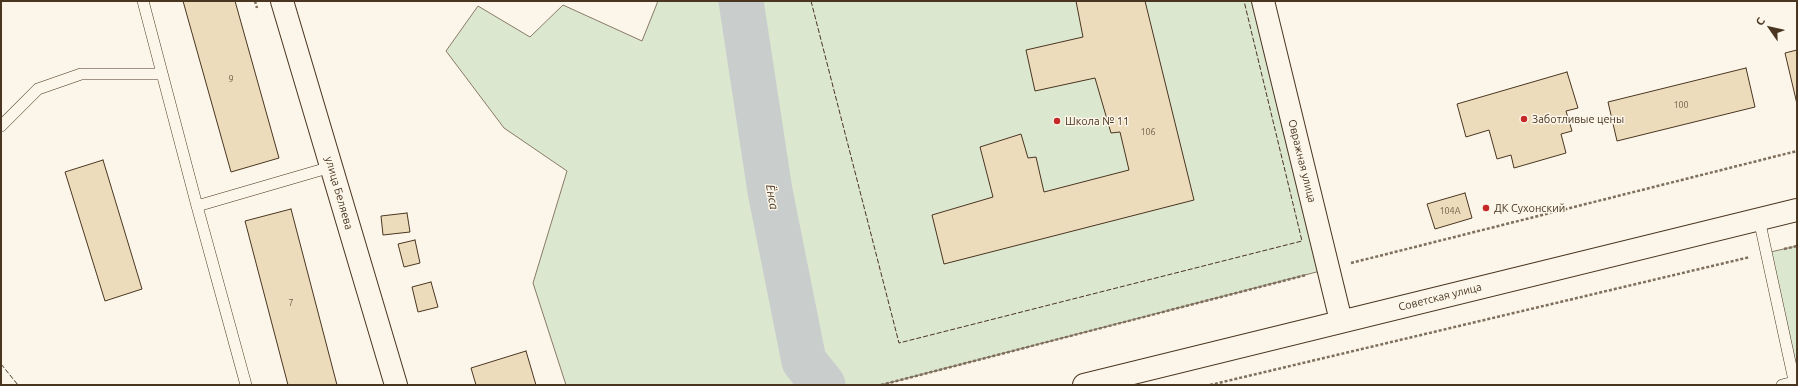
<!DOCTYPE html>
<html>
<head>
<meta charset="utf-8">
<style>
	body { margin:0 }
	#map { position:relative; width:1798px; height:386px; overflow:hidden; background:#fbf6e9; font-family:Ubuntu,sans-serif }
	canvas { display:block }
	.frame { position:absolute; inset:0; border:2px solid #4a3520; pointer-events:none }
	.north { position:absolute; left:1750px; top:8px; width:40px; height:40px; -webkit-text-stroke:3px #fbf6e9; paint-order:stroke; rotate:304deg; font-size:11px; font-weight:700; line-height:16px; text-align:center; color:#4a3520 }
	.north::after { content:''; display:block; margin:auto; width:14px; height:18px; background:#4a3520; clip-path:polygon(50% 0,100% 100%,50% 72%,0 100%) }
</style>
</head>
<body>
<div id="map">
<canvas width="1798" height="386"></canvas>
<div class="frame"></div>
<div class="north">С</div>
</div>
<script>
const ctx = document.querySelector('canvas').getContext('2d');
ctx.lineJoin = 'round';
function fill(path, color) { ctx.fillStyle = color; ctx.fill(path, 'evenodd'); }
const shape = rows => new Path2D(rows.map(r => 'M' + r).join(''));
function strokePath(path, color, width, dash) { ctx.strokeStyle = color; ctx.lineWidth = width; ctx.lineCap = dash ? 'butt' : 'round'; ctx.setLineDash(dash || []); ctx.stroke(path); }
function write(font, color, halo, rows, align = 'center') {
  ctx.font = font + ' Ubuntu,sans-serif'; ctx.lineWidth = 3; ctx.setLineDash([]); ctx.textBaseline = 'middle'; ctx.strokeStyle = halo; ctx.fillStyle = color; for (const [text, x, y, turn = 0] of rows) {
    ctx.save(); ctx.translate(x, y); ctx.rotate((+turn || 0) * Math.PI / 180); ctx.textAlign = isNaN(turn) ? turn : align; if (halo) ctx.strokeText(text, 0, 0); ctx.fillText(text, 0, 0); ctx.restore();
  }
}
const green = shape([
	[658,1,1263,1,1328,269,881,385,566,385,533,283,567,171,504,128,446,51,478,6,530,37,563,5,642,41,658,1],
	[1797,246,1797,385,1766,253,1797,246]
]);
const river = shape([
	[741,1,770,191,804,361,823,385]
]);
const building = shape([
	[183,1,235,1,279,158,231,172,183,1],
	[1076,1,1145,1,1194,200,944,264,932,215,993,197,980,147,1021,134,1028,158,1036,157,1044,192,1129,170,1120,132,1111,133,1095,78,1035,91,1026,50,1083,37,1076,1],
	[1797,50,1797,104,1785,53,1797,50],
	[1746,68,1755,107,1617,141,1608,102,1746,68],
	[1567,72,1578,108,1566,111,1572,131,1561,134,1566,153,1514,168,1511,155,1497,159,1489,130,1466,137,1457,104,1567,72],
	[103,160,142,289,105,301,65,172,103,160],
	[1465,193,1472,218,1435,229,1427,204,1465,193],
	[291,209,337,385,288,385,245,221,291,209],
	[407,213,410,232,383,235,381,216,407,213],
	[415,240,420,263,404,267,398,244,415,240],
	[431,282,438,307,418,312,412,287,431,282],
	[526,351,536,385,476,385,471,368,526,351]
]);
const path = shape([
	[255,1,257,8],
	[1784,249,1797,246],
	[1351,263,1797,151],
	[881,385,1306,275],
	[1210,385,1750,257]
]);
const service = shape([
	[143,1,197,206],
	[1,126,38,89,81,74,162,74],
	[1759,219,1795,385],
	[246,385,197,206,331,167],
	[1782,385,1794,382]
]);
const minor = shape([
	[282,1,396,385]
]);
const tertiary = shape([
	[1263,1,1341,321]
]);
const secondary = shape([
	[1084,385,1797,210]
]);
const fence = shape([
	[811,1,899,343,1302,241,1244,1],
	[1,364,18,385]
]);
const markers = [
	[1524,119,4,"#c62828"],
	[1057,121,4,"#c62828"],
	[1486,208,4,"#c62828"]
];
const numberNames = [
	["9",231,79],
	["100",1681,105],
	["106",1148,132],
	["104А",1450,211],
	["7",291,303]
];
const poiNames = [
	["Заботливые цены",1532,119],
	["Школа № 11",1065,121],
	["ДК Сухонский",1494,208]
];
const streetNames = [
	["Овражная улица",1302,161,76],
	["улица Беляева",339,193,74],
	["Советская улица",1440,297,-14]
];
const waterNames = [
	["Ёнса",772,197,80]
];
fill(green, '#dce7d0');
strokePath(green, '#887966', 1);
strokePath(river, '#c9cecd', 45);
fill(building, '#ecdcbc');
strokePath(building, '#4a3520', 1);
strokePath(service, '#4a3520', 12);
strokePath(minor, '#4a3520', 24);
strokePath(tertiary, '#4a3520', 24);
strokePath(secondary, '#4a3520', 24);
strokePath(path, '#7f6f5c', 2.5, [3, 2]);
strokePath(service, '#fbf6e9', 11);
strokePath(minor, '#fbf6e9', 22);
strokePath(tertiary, '#fbf6e9', 22);
strokePath(secondary, '#fbf6e9', 22);
strokePath(fence, '#4a3520', 1, [5, 2]);
for (const [x, y, r, color] of markers) { const dot = new Path2D(); dot.arc(x, y, r, 0, 2 * Math.PI); ctx.fillStyle = color; ctx.fill(dot); strokePath(dot, '#fbf6e9', 1.5); }
write('9px', '#725f47', null, numberNames);
write('11px', '#4a3520', '#fbf6e9', poiNames, 'left');
write('11px', '#4a3520', '#fbf6e9', streetNames);
write('italic 12px', '#4a3520', '#fbf6e9', waterNames);
</script>
</body>
</html>
